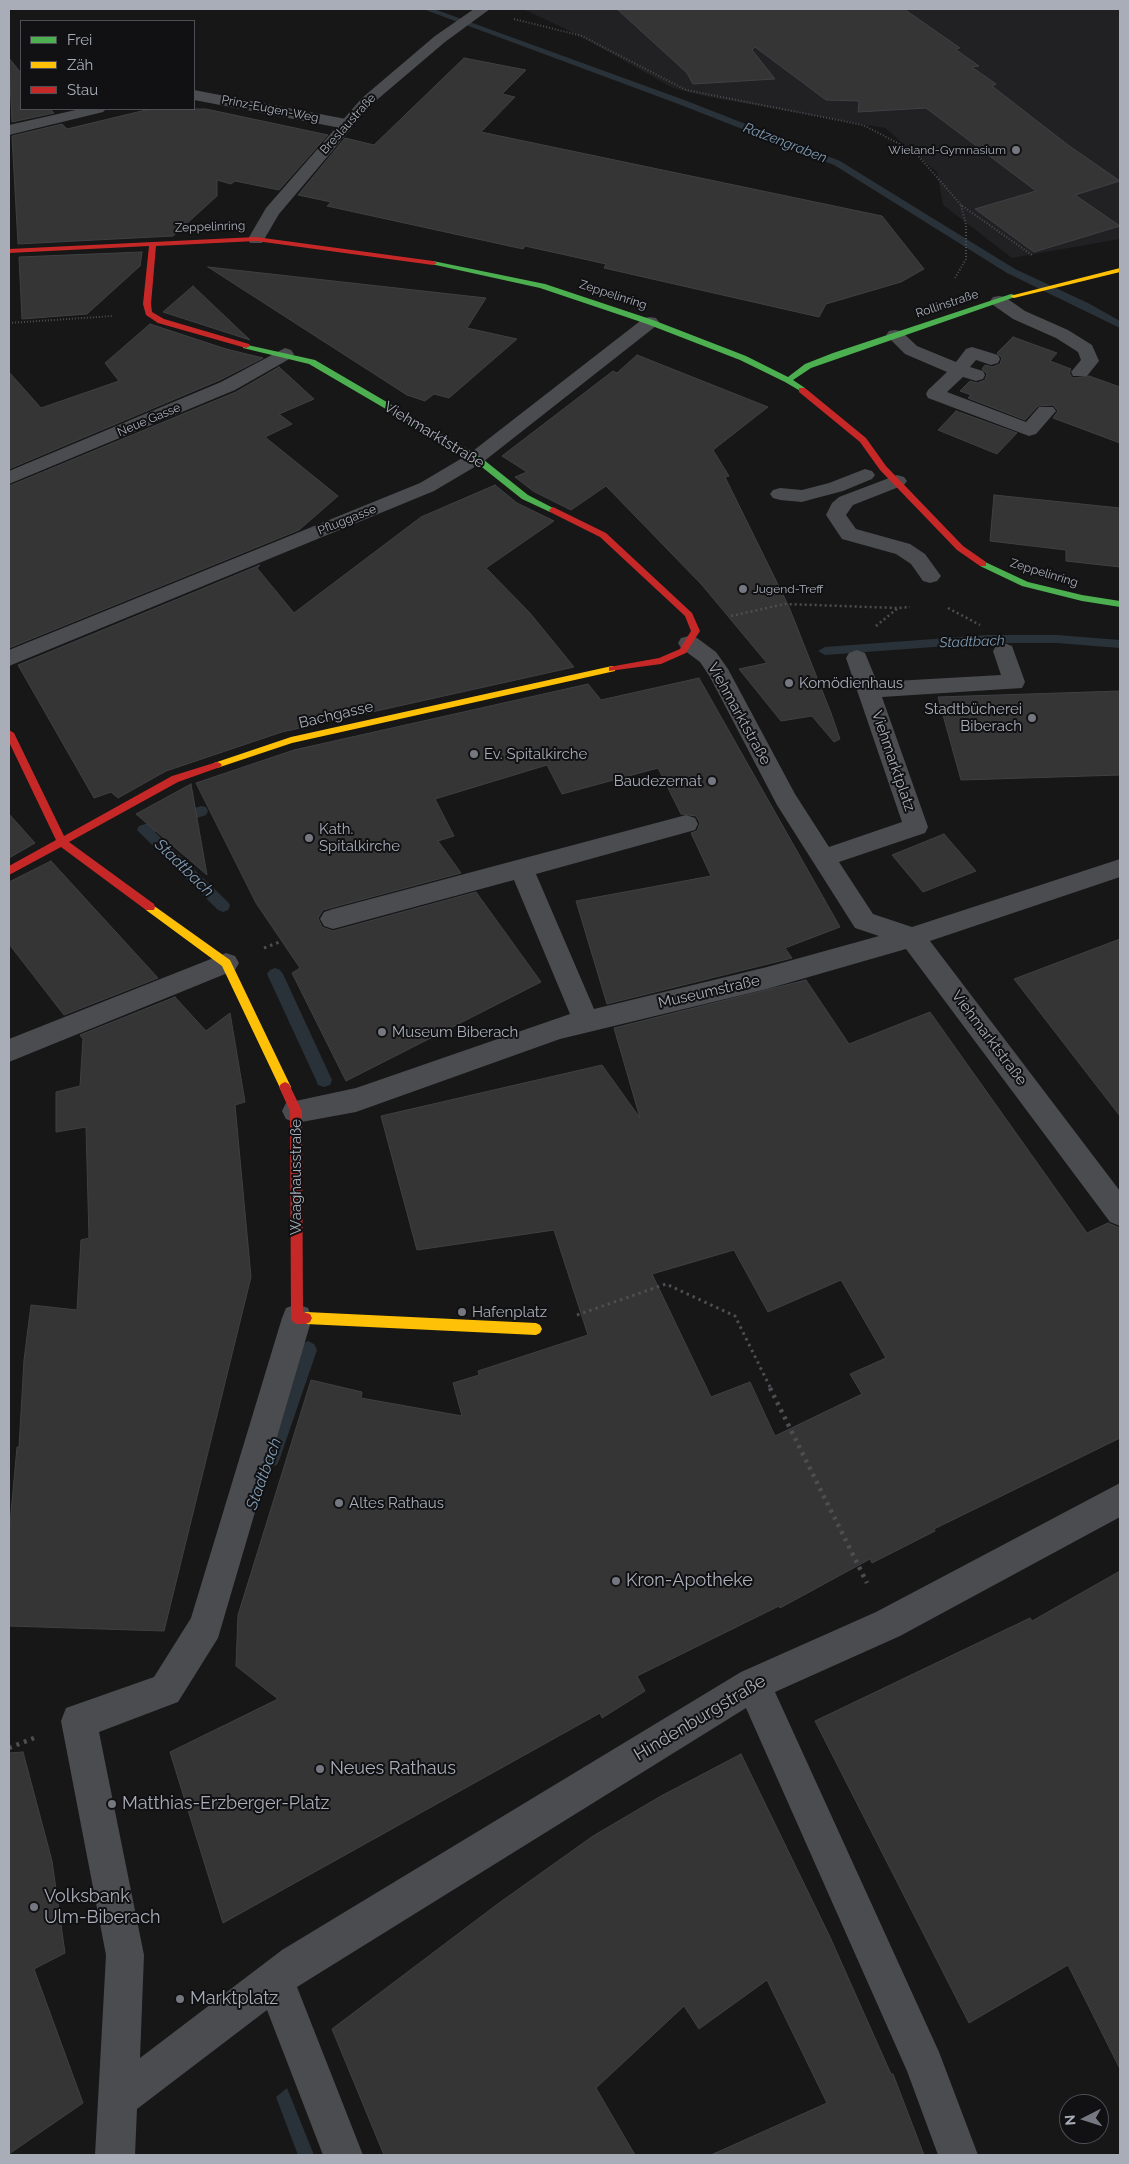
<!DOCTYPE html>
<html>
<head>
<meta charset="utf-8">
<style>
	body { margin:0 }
	#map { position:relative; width:1129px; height:2164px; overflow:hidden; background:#171717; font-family:Raleway,sans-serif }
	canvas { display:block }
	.frame { position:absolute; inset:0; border:10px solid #a8adb8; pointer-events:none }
	.legend { position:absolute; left:20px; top:20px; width:175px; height:90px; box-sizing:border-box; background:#111113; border:1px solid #4d4f55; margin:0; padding:6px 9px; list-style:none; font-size:15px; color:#a8adb8 }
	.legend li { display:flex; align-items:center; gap:10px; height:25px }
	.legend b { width:25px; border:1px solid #4d4f55 }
	.north { position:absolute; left:1059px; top:2094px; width:50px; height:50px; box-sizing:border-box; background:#111113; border:1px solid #4d4f55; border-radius:50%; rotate:265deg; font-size:14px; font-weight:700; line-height:20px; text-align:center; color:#a8adb8 }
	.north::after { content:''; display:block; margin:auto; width:18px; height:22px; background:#757880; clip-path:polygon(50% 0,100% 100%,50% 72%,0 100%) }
</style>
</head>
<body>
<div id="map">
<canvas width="1129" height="2164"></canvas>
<div class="frame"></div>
<ul class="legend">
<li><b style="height:6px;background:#4caf50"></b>Frei</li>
<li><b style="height:6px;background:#ffc107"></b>Zäh</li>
<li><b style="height:6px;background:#c62828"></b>Stau</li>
</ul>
<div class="north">N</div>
</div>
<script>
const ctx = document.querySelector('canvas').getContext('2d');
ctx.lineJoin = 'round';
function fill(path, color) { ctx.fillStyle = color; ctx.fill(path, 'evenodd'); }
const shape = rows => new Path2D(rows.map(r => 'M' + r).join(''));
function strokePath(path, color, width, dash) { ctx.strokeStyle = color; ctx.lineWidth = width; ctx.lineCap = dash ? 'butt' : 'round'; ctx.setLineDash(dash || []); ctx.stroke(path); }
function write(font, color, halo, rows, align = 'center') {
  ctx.font = font + ' Raleway,sans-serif'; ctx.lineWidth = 4; ctx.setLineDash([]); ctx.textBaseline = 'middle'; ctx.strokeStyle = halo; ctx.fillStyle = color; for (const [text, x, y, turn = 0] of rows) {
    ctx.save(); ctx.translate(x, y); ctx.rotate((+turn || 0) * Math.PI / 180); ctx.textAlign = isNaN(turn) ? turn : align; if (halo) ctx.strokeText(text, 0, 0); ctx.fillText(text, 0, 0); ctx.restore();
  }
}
const built = shape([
	[523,9,1120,9,1120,239,1012,258,943,205,937,172,885,128,709,97,673,88,574,33]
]);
const water = shape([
	[287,2088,314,2155,298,2155,276,2097]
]);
const stream = shape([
	[423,9,434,9,687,101,840,161,1015,269,1088,303,1120,321,1120,328,1007,273,834,165,681,105,423,9],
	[988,635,1057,635,1120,640,1120,648,1057,643,988,643,825,655,818,651,825,647,988,635],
	[201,806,206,807,208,811,206,815,155,832,228,902,230,906,228,910,223,912,218,910,137,830,139,826,201,806],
	[275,968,280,970,283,974,332,1080,330,1085,324,1087,318,1085,316,1080,267,974,270,970,275,968],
	[308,1341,314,1344,317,1350,280,1458,277,1465,270,1467,263,1465,260,1458,299,1350,302,1344,308,1341]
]);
const building = shape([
	[617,9,904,9,960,48,955,49,979,66,972,67,996,84,992,86,1068,145,1120,181,1075,195,1120,226,1034,252,975,209,1036,191,926,108,858,112,859,101,826,100,755,47,752,50,775,79,693,84,687,73,617,9],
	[9,58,21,73,21,109,50,109,54,113,12,122,9,58],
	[464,58,526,70,502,94,515,97,481,132,882,216,924,269,901,282,826,304,819,317,604,268,606,264,525,246,523,249,327,206,331,202,298,195,345,138,374,145,464,58],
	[150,109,206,109,328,135,279,190,235,181,231,184,217,180,217,196,173,236,18,244,12,136,62,124,67,129,150,109],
	[142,252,140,266,87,314,22,319,19,257,142,252],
	[208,267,486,298,467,328,517,339,449,398,434,394,425,401,407,395,208,267],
	[193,286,250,340,163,312,193,286],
	[150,324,226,349,263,358,220,380,9,469,9,372,41,408,119,381,105,363,150,324],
	[1013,337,1057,353,1050,361,1071,369,1069,373,1073,378,1089,376,1120,387,1120,443,1053,418,1058,411,1053,405,1038,406,1025,420,968,398,971,395,960,391,970,381,977,383,985,380,987,374,982,369,985,365,992,367,1000,364,1002,358,997,353,1013,337],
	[637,355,768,407,713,450,729,476,725,477,789,607,831,713,840,739,834,742,812,716,781,721,739,669,767,663,702,585,606,486,571,510,533,491,515,477,527,472,502,456,613,371,617,373,637,355],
	[279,367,314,399,279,414,292,424,265,437,338,496,299,530,9,648,9,486,236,392,279,367],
	[956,411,1017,433,997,454,938,430,956,411],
	[495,485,517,503,554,521,486,568,530,613,574,667,282,732,166,771,118,798,111,792,94,798,18,665,260,565,257,568,294,613,421,517,495,485],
	[994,495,1120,508,1120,567,1066,561,1066,550,990,541,994,495],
	[699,678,840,927,785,948,792,958,607,1004,576,901,711,876,691,833,697,831,700,823,696,816,681,814,658,768,562,794,547,765,435,799,454,836,438,841,461,873,323,910,318,918,322,927,333,931,476,892,541,982,346,1081,292,973,300,968,256,903,196,783,294,750,588,684,601,700,699,678],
	[1120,691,1120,775,961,780,938,697,1120,691],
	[191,784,207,875,136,814,191,784],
	[9,814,35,843,9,858,9,814],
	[944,834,976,871,923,892,892,855,944,834],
	[51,861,158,978,64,1015,9,944,9,882,51,861],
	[1120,939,1120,1116,1014,979,1120,939],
	[806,980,849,1044,930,1012,1087,1233,1108,1223,1120,1228,1120,1438,934,1529,935,1531,872,1563,870,1559,780,1608,779,1606,637,1676,645,1691,602,1718,600,1713,223,1923,170,1752,278,1699,236,1666,238,1615,311,1380,362,1392,361,1398,462,1416,453,1383,479,1375,478,1371,588,1335,554,1230,417,1250,381,1116,602,1065,640,1118,614,1028,806,980],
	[734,1250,768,1312,841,1280,886,1358,850,1374,862,1394,775,1436,750,1382,711,1397,652,1274,734,1250],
	[175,997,206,1031,230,1013,245,1102,235,1105,251,1277,164,1631,9,1626,9,1535,17,1447,19,1447,24,1360,31,1305,77,1310,81,1240,89,1238,86,1127,56,1132,56,1092,80,1086,83,1039,80,1035,175,997],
	[1120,1571,1120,2069,1068,1965,969,2023,815,1721,1030,1618,1032,1621,1120,1571],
	[23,1752,52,1861,65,1953,34,1969,83,2103,9,2154,9,1753,23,1752],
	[741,1754,830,1937,891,2074,893,2074,924,2155,711,2155,827,2103,767,1980,699,2029,684,2006,596,2088,635,2155,384,2155,332,2029,499,1903,593,1836,661,1796,741,1754]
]);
const pathFar3 = shape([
	[514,19,582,36,686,90,863,125,915,152,961,205,1032,255],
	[955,278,966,259,966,225,961,205],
	[9,323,113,316]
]);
const pathFar2 = shape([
	[948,608,980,625],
	[731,616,785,604,898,608],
	[876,626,898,608,910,607]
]);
const pathFar1 = shape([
	[264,948,282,941],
	[577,1315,666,1284,735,1316,771,1389]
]);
const path = shape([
	[770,1388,867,1583],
	[9,1748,34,1738]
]);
const lane = shape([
	[194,90,346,119,354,124,346,129,194,100,194,90],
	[80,109,106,109,103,112,9,135,9,125,80,109],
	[999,296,1005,297,1025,311,1068,330,1092,345,1099,361,1087,376,1073,376,1071,372,1081,360,1078,352,1056,338,1013,319,993,305,990,301,993,297,999,296],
	[895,330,901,331,917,346,956,362,966,349,972,347,998,355,1000,359,998,363,991,365,976,360,970,367,983,371,985,375,983,379,976,381,963,377,947,392,1026,422,1039,407,1053,407,1056,411,1036,434,1029,436,928,398,926,394,928,390,947,372,905,354,886,335,889,331,895,330],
	[865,469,872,471,875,475,872,479,843,491,809,500,802,502,780,500,773,498,770,494,773,490,780,488,802,490,829,483,865,469],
	[897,475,904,477,907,481,904,485,853,505,846,515,856,529,910,544,925,554,941,576,937,581,930,583,923,581,911,564,896,554,842,539,826,515,832,503,839,497,897,475]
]);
const street = shape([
	[474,9,490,9,445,42,372,104,279,214,262,243,250,243,248,239,266,208,362,98,435,36,474,9],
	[650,317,656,318,659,322,656,326,483,462,434,491,9,666,9,650,420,483,469,454,644,318,650,317],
	[285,348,291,350,294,354,291,358,235,390,9,484,9,471,221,382,285,348],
	[689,636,697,638,716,652,728,669,795,794,829,847,902,822,846,658,849,653,857,650,865,653,877,682,1001,675,993,651,996,646,1004,643,1012,646,1025,682,1022,688,882,697,928,827,925,833,839,862,873,914,912,927,1120,859,1120,877,930,941,1120,1191,1120,1226,1110,1222,906,949,767,989,560,1039,356,1112,296,1123,286,1119,282,1111,286,1103,356,1088,570,1014,514,880,333,929,324,926,320,919,324,912,333,909,686,815,695,818,698,824,695,830,536,874,594,1009,767,967,879,936,855,928,777,805,710,677,700,662,681,648,678,643,681,638,689,636],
	[226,953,235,956,239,963,235,970,9,1062,9,1039,226,953],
	[297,1304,308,1308,312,1318,218,1638,178,1702,99,1732,144,1955,140,2058,282,1950,741,1672,876,1612,1120,1483,1120,1517,900,1636,775,1692,939,2052,978,2155,938,2155,907,2071,746,1708,297,1987,363,2155,323,2155,267,2010,137,2109,135,2155,95,2155,106,1955,61,1721,66,1708,154,1677,191,1618,282,1318,286,1308,297,1304]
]);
const fast = shape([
	[433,261,545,284,653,320,746,356,788,377,805,364,833,353,1011,294,1018,296,811,368,793,380,805,388,805,392,802,392,785,382,740,360,647,324,540,288,431,264,431,262,433,261],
	[243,344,315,360,479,456,528,495,557,510,556,512,550,512,522,499,473,460,309,364,243,348,243,344],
	[983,561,1028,582,1082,595,1120,601,1120,607,1082,601,1022,586,980,566,980,562,983,561]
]);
const slow = shape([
	[1120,268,1120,272,1014,298,1010,296,1120,268],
	[612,666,615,667,615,671,292,743,217,768,212,765,214,763,291,737,612,666],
	[150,903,230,960,291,1087,289,1090,281,1090,222,966,146,910,145,907,146,904,150,903],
	[306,1312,536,1323,540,1325,542,1329,540,1333,536,1335,306,1324,302,1322,300,1318,302,1314,306,1312]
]);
const jam = shape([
	[256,237,433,261,437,263,433,265,256,241,156,246,151,304,152,312,164,319,249,344,250,346,246,348,158,323,146,315,143,304,149,246,9,253,9,249,256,237],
	[799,388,805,388,866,438,886,466,963,546,986,562,986,566,980,566,957,550,880,470,860,442,799,392,799,388],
	[553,507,606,533,692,613,700,631,686,653,661,664,609,671,609,667,659,658,680,649,691,631,685,616,600,537,550,512,549,510,553,507],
	[9,730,14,733,64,836,172,776,217,762,220,763,222,765,220,767,178,782,69,842,154,904,155,907,154,910,146,910,61,847,9,875,9,866,56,840,9,742,9,730],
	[285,1082,289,1084,302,1111,303,1312,310,1314,312,1318,310,1322,306,1324,297,1324,293,1322,291,1318,290,1111,279,1087,281,1084,285,1082]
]);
const markers = [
	[1016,150,5,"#757880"],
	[743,589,5,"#757880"],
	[789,683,5,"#757880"],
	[1032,718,5,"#757880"],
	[474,754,5,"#757880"],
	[712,781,5,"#757880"],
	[309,838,5,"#757880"],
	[382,1032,5,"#757880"],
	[462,1312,5,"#757880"],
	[339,1503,5,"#757880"],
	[616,1581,5,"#757880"],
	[320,1769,5,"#757880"],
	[112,1804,5,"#757880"],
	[34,1907,5,"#757880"],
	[180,1999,5,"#757880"]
];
const farStreetnames = [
	["Prinz-Eugen-Weg",270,109,11],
	["Breslaustraße",348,124,-48],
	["Zeppelinring",210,227,-2],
	["Zeppelinring",613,295,18],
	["Rollinstraße",947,304,-18],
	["Neue Gasse",149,420,-23],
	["Pfluggasse",347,520,-22],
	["Zeppelinring",1044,573,17]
];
const farPoinames = [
	["Wieland-Gymnasium",1006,150],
	["Jugend-Treff",753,589,"left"]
];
const farWaternames = [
	["Ratzengraben",785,143,21],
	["Stadtbach",972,642,-2]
];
const streetNames = [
	["Viehmarktstraße",434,435,31],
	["Viehmarktstraße",739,714,61],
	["Bachgasse",336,715,-13],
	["Viehmarktplatz",893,761,71],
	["Museumstraße",709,992,-13],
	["Viehmarktstraße",989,1038,53],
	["Waaghausstraße",296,1177,-90]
];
const poiNames = [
	["Komödienhaus",799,683],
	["Stadtbücherei",1022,709,"right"],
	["Biberach",1022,726,"right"],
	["Ev. Spitalkirche",484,754],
	["Baudezernat",702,781,"right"],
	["Kath.",319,829],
	["Spitalkirche",319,846],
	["Museum Biberach",392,1032],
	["Hafenplatz",472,1312],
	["Altes Rathaus",349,1503]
];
const waterNames = [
	["Stadtbach",184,868,44],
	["Stadtbach",264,1474,-70]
];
const nearPoinames = [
	["Kron-Apotheke",626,1581],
	["Neues Rathaus",330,1769],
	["Matthias-Erzberger-Platz",122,1804],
	["Volksbank",44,1897],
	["Ulm-Biberach",44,1918],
	["Marktplatz",190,1999]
];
const nearStreetnames = [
	["Hindenburgstraße",700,1718,-31]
];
fill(built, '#212123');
fill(water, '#2a3239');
fill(stream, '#2a3239');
fill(building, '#353536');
strokePath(building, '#3f4043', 1);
strokePath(pathFar3, '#4d4e52', 2, [1, 2]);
strokePath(pathFar2, '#4d4e52', 2.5, [2, 3]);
strokePath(pathFar1, '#4d4e52', 3, [2.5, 4]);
strokePath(path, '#4d4e52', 4.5, [3, 5]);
fill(lane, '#4b4c50');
fill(street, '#4b4c50');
fill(fast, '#4caf50');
fill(slow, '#ffc107');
fill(jam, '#c62828');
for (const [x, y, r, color] of markers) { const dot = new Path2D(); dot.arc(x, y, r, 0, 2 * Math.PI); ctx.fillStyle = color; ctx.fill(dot); strokePath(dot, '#111113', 2); }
write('12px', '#a8adb8', '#111113', farStreetnames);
write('12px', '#a8adb8', '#111113', farPoinames, 'right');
write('italic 14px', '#7f9bb3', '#111113', farWaternames);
write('15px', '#a8adb8', '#111113', streetNames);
write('15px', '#a8adb8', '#111113', poiNames, 'left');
write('italic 16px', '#7f9bb3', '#111113', waterNames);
write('18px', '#a8adb8', '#111113', nearPoinames, 'left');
write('18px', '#a8adb8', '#111113', nearStreetnames);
</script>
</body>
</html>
